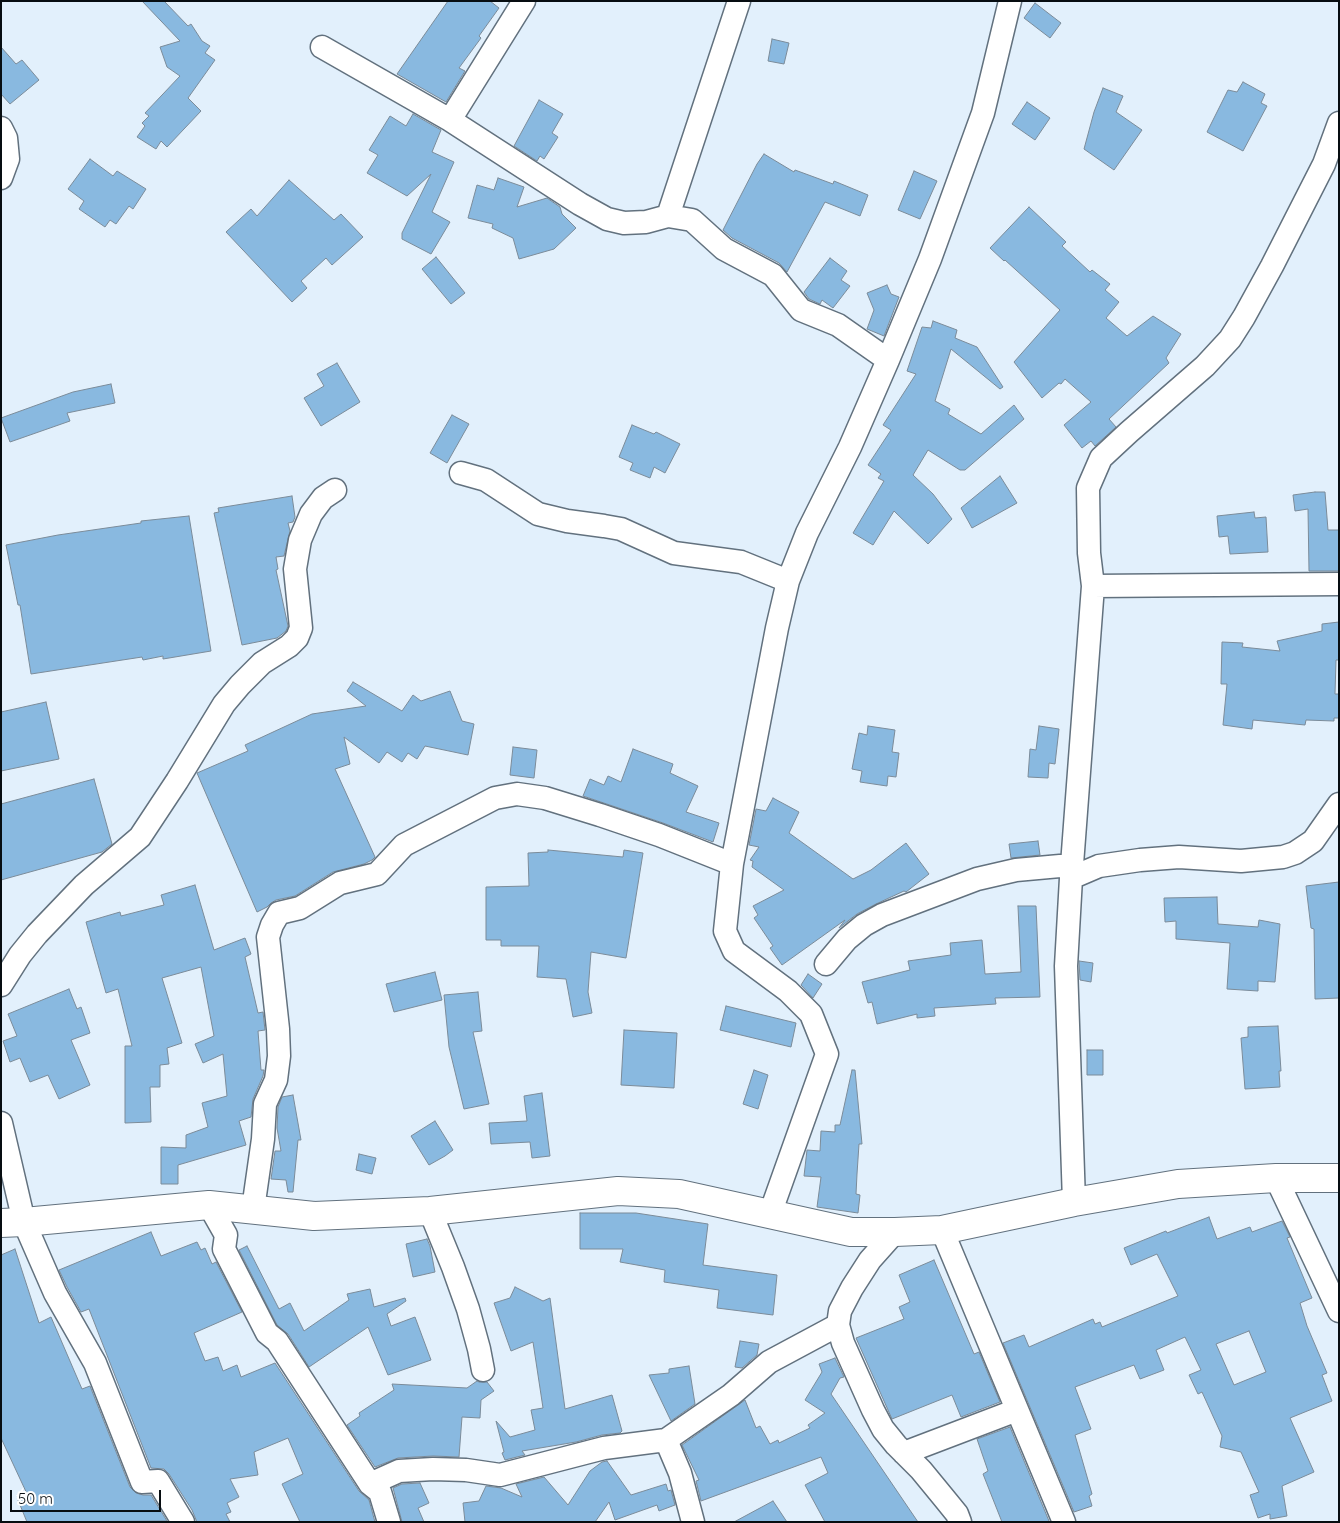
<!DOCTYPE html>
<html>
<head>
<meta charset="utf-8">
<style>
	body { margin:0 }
	#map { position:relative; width:1340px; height:1523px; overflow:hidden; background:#e2f0fc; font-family:Quicksand,sans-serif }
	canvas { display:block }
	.frame { position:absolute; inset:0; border:2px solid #070d11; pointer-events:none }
	.scale { position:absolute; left:10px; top:1490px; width:151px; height:22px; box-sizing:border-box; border:2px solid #070d11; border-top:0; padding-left:6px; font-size:15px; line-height:18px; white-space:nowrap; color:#070d11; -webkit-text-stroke:4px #fff; paint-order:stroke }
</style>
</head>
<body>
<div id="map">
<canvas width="1340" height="1523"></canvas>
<div class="frame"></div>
<div class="scale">50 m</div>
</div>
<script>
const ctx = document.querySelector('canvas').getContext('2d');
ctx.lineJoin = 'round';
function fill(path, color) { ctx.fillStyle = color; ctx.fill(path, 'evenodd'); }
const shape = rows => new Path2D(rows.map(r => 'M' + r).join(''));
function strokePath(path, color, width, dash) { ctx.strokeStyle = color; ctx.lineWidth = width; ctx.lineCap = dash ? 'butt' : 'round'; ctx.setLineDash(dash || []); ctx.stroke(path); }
const building = shape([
	[142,1,164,1,188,26,191,24,202,41,210,46,205,53,215,60,188,98,201,111,167,147,161,141,156,149,137,137,145,126,142,123,149,116,145,113,180,76,167,67,160,47,180,41,142,1],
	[448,1,490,1,499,8,479,36,481,38,459,68,465,71,446,102,397,74,448,1],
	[1035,3,1061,23,1050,38,1024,18,1035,3],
	[772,39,789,43,784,64,768,61,772,39],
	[1,47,16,64,22,60,39,80,10,104,1,94,1,47],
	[1243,82,1265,94,1261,103,1267,106,1243,151,1207,132,1228,90,1237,92,1243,82],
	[1103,88,1123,96,1116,112,1142,130,1114,170,1084,149,1094,112,1103,88],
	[539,100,563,114,552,133,558,137,544,159,540,156,537,161,514,146,539,100],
	[1027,102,1050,118,1035,140,1012,124,1027,102],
	[413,114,441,130,432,152,454,162,432,212,450,222,431,254,402,239,402,233,431,174,407,196,367,173,378,155,369,150,390,116,406,126,413,114],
	[764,154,794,172,795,170,833,184,834,181,868,195,860,216,825,202,787,272,779,263,732,238,723,230,757,164,764,154],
	[90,159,113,176,117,171,146,189,133,209,129,206,116,224,110,220,105,227,79,209,84,201,68,189,90,159],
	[914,171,937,181,920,219,898,210,914,171],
	[498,178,524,187,517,207,547,198,560,207,562,214,576,228,554,249,519,259,513,238,492,228,493,224,468,218,477,185,494,190,498,178],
	[289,180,334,220,341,214,363,237,332,265,326,258,301,281,307,288,292,302,226,232,251,209,257,216,289,180],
	[1029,207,1066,242,1062,246,1090,272,1092,270,1110,284,1105,290,1119,302,1106,318,1127,336,1153,316,1181,334,1166,358,1169,363,1109,419,1116,427,1095,446,1091,441,1082,448,1064,425,1091,402,1065,379,1061,384,1059,383,1042,398,1014,362,1060,310,1005,260,1004,261,990,248,1029,207],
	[436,257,465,293,451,304,422,269,436,257],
	[830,258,847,271,841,280,850,286,833,308,822,300,820,304,809,299,804,292,830,258],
	[887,285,891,294,899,297,884,336,867,329,874,310,867,293,887,285],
	[933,321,957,330,955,338,977,347,1003,387,1000,389,951,349,935,401,950,409,948,414,981,434,1014,405,1024,419,965,470,960,470,928,450,913,475,933,494,952,519,928,544,894,511,873,545,853,533,884,481,878,478,881,474,868,465,891,430,883,425,916,374,907,371,922,327,931,328,933,321],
	[337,363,360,402,321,426,304,398,324,386,317,374,337,363],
	[111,384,115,403,67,413,70,421,10,442,1,418,73,392,111,384],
	[452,415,469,424,447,463,430,453,452,415],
	[632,425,654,434,656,432,680,444,665,473,654,467,650,478,630,470,633,463,619,457,632,425],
	[1000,476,1017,503,972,528,961,508,1000,476],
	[1315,492,1325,492,1328,530,1339,530,1339,571,1309,571,1308,509,1295,511,1293,495,1315,492],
	[292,496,295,517,293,522,288,523,290,531,284,556,276,557,278,569,276,570,288,626,286,631,277,638,242,645,214,513,219,512,218,508,292,496],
	[1254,512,1255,518,1266,517,1268,552,1230,554,1228,536,1219,537,1217,516,1254,512],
	[189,516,211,651,163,659,163,656,143,660,142,657,31,674,20,605,18,605,6,545,58,535,141,523,141,521,189,516],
	[1339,622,1339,660,1336,660,1335,694,1339,694,1339,718,1334,718,1334,721,1306,720,1305,725,1253,720,1252,729,1223,725,1227,684,1221,684,1222,642,1243,643,1242,647,1280,651,1277,641,1322,631,1322,624,1339,622],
	[353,682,402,711,413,695,421,701,450,691,462,721,474,724,468,755,425,746,417,759,408,753,402,762,387,752,379,763,344,737,350,764,335,769,375,857,372,860,364,864,333,872,295,896,276,900,271,903,267,907,257,912,197,773,248,751,245,745,312,714,366,706,347,691,353,682],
	[46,702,59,759,1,771,1,712,46,702],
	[868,726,895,730,892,752,899,753,896,777,888,776,887,786,860,782,862,771,852,769,859,733,867,735,868,726],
	[1039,726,1059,729,1055,764,1049,763,1048,778,1028,777,1030,749,1036,750,1039,726],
	[513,747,537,750,534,778,510,775,513,747],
	[633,749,673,764,670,773,698,786,686,812,719,823,713,842,663,823,583,796,590,779,604,785,608,776,621,782,633,749],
	[94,779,112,844,102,852,1,880,1,804,94,779],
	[773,798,799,812,789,833,853,879,871,870,906,843,929,874,906,892,904,891,876,904,857,914,839,928,845,920,782,965,770,948,773,946,754,918,758,915,753,906,784,890,752,867,753,861,750,860,759,847,749,845,756,809,766,811,773,798],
	[1038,841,1040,855,1011,858,1009,844,1038,841],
	[548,850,623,857,624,850,643,853,626,958,591,952,588,992,592,1013,573,1017,566,979,537,977,539,946,501,946,501,940,486,940,486,887,529,886,528,853,548,852,548,850],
	[1339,882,1339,998,1315,999,1314,929,1311,928,1306,886,1339,882],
	[195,885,214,950,245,938,251,954,245,957,258,1013,263,1012,265,1030,258,1031,261,1070,264,1070,263,1076,253,1099,251,1117,239,1121,246,1145,178,1165,178,1184,161,1184,161,1147,186,1148,186,1135,208,1127,202,1103,227,1096,223,1054,203,1063,195,1044,214,1036,201,967,162,978,182,1043,167,1048,169,1064,160,1065,160,1087,150,1087,151,1122,125,1123,125,1046,132,1046,118,989,106,993,86,922,120,912,121,916,164,905,161,895,195,885],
	[1217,897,1218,924,1258,927,1259,920,1280,924,1275,982,1258,981,1258,991,1227,989,1230,943,1176,939,1176,921,1165,922,1164,898,1217,897],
	[1018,906,1036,906,1040,997,995,998,996,1004,934,1008,935,1016,917,1018,917,1014,877,1024,872,1002,868,1003,862,982,910,970,908,961,951,955,950,943,982,940,985,974,1021,972,1018,906],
	[1079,961,1093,963,1091,982,1080,980,1079,961],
	[435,972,442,1000,394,1012,386,984,435,972],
	[808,974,822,984,813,998,801,985,808,974],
	[69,989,77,1009,81,1007,90,1033,71,1040,90,1085,59,1099,48,1075,30,1082,20,1058,10,1062,3,1041,17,1036,8,1014,69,989],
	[478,992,482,1031,473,1032,489,1104,464,1109,449,1047,444,995,478,992],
	[726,1006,796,1023,791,1047,720,1030,726,1006],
	[1278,1026,1281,1071,1279,1071,1280,1087,1245,1089,1241,1038,1248,1037,1248,1027,1278,1026],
	[624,1030,677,1033,674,1088,621,1085,624,1030],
	[1087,1050,1103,1050,1103,1075,1087,1075,1087,1050],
	[754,1070,768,1075,758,1109,743,1104,754,1070],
	[852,1070,855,1070,862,1144,859,1144,857,1174,856,1194,860,1195,858,1213,817,1207,821,1177,804,1176,807,1150,820,1151,821,1131,835,1132,835,1125,840,1125,852,1070],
	[542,1093,550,1156,532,1158,530,1142,491,1144,489,1123,527,1121,524,1096,542,1093],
	[293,1095,301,1140,298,1140,293,1192,288,1192,286,1180,271,1179,275,1151,281,1151,277,1128,278,1107,282,1097,293,1095],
	[435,1121,453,1150,445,1156,429,1165,411,1136,435,1121],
	[359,1154,376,1158,372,1174,356,1170,359,1154],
	[580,1213,636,1213,708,1224,703,1265,777,1275,773,1315,717,1308,719,1290,664,1282,665,1270,620,1262,623,1249,580,1249,580,1213],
	[1209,1217,1217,1239,1250,1227,1252,1232,1282,1221,1290,1237,1287,1238,1312,1298,1300,1303,1307,1326,1327,1373,1322,1375,1332,1401,1290,1418,1314,1472,1282,1486,1287,1516,1270,1519,1270,1514,1258,1518,1250,1495,1259,1492,1241,1452,1220,1447,1222,1436,1202,1392,1198,1394,1189,1375,1201,1370,1185,1337,1156,1350,1164,1370,1140,1379,1134,1365,1075,1387,1091,1429,1075,1435,1092,1494,1089,1496,1092,1506,1074,1512,1003,1343,1024,1335,1029,1347,1093,1319,1095,1324,1100,1322,1102,1327,1178,1296,1157,1254,1131,1265,1124,1248,1166,1231,1167,1233,1209,1217],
	[1249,1331,1266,1372,1234,1385,1216,1344,1249,1331],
	[151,1232,161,1256,197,1242,201,1250,205,1248,212,1264,216,1262,242,1312,194,1333,205,1361,218,1357,223,1371,237,1365,241,1377,275,1363,359,1491,369,1500,375,1522,300,1522,282,1484,303,1474,288,1438,254,1452,258,1475,230,1479,239,1497,227,1503,231,1512,226,1514,230,1522,197,1522,192,1510,169,1474,164,1469,151,1468,89,1309,81,1312,67,1287,59,1270,151,1232],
	[427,1239,430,1246,435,1272,413,1277,406,1244,427,1239],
	[247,1246,279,1309,290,1303,304,1331,349,1300,347,1294,370,1289,374,1307,405,1298,406,1301,387,1314,391,1326,415,1317,431,1360,388,1375,368,1327,309,1367,288,1334,277,1325,239,1250,247,1246],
	[15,1249,39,1323,51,1317,82,1389,90,1386,130,1487,136,1493,143,1495,151,1495,167,1521,27,1522,18,1500,28,1496,1,1438,1,1255,15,1249],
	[934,1260,974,1354,979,1352,1000,1402,961,1417,952,1395,892,1419,856,1338,904,1319,899,1307,910,1302,899,1275,934,1260],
	[515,1287,543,1301,550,1298,565,1409,612,1395,622,1431,620,1433,602,1435,576,1442,522,1451,525,1455,505,1460,502,1453,504,1452,496,1421,510,1437,535,1430,531,1410,543,1408,533,1342,511,1351,494,1303,510,1298,515,1287],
	[740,1341,759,1344,757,1355,742,1368,735,1367,740,1341],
	[835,1358,844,1377,840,1378,831,1394,918,1522,825,1522,805,1485,828,1473,821,1457,701,1501,696,1481,699,1480,682,1445,745,1400,756,1428,760,1426,770,1444,778,1440,779,1443,810,1428,808,1425,825,1413,805,1400,822,1372,819,1364,835,1358],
	[689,1366,695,1404,671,1421,649,1375,669,1373,669,1369,689,1366],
	[477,1381,479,1382,487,1382,494,1391,481,1400,480,1418,462,1417,459,1457,433,1456,398,1458,375,1467,347,1425,360,1416,359,1413,394,1390,392,1384,467,1388,477,1381],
	[1010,1427,1049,1521,1046,1522,1002,1522,983,1474,988,1471,977,1439,1010,1427],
	[607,1461,631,1495,666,1484,668,1491,671,1490,675,1505,659,1511,657,1505,615,1520,609,1502,595,1522,465,1522,463,1503,479,1501,486,1486,501,1488,522,1497,516,1484,544,1477,568,1505,590,1471,602,1462,607,1461],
	[420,1483,429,1503,418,1508,424,1522,402,1522,393,1488,402,1484,420,1483],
	[773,1501,787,1522,734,1522,773,1501]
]);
const street = shape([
	[322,47,450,120,580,204,607,219,624,223,646,222,668,216,692,220,724,249,773,275,801,310,838,325,888,360],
	[450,120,524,1],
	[1,128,6,138,8,159,1,178],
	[668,216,739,1],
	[461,473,486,480,538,514,567,521,604,526,621,529,674,553,741,562,788,581],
	[1093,586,1339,584],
	[1071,878,1099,866,1140,860,1179,857,1241,861,1283,857,1295,853,1313,841,1339,804],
	[826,964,847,939,864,925,882,915,977,879,1016,870,1071,865],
	[1,985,20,955,37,934,84,885,140,837,177,781,224,704,240,685,262,663,289,646,297,638,301,628,295,569,300,540,311,514,323,498,335,490],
	[1,1123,24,1222,55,1293,95,1363,142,1482,158,1481,183,1522],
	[1276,1178,1339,1311],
	[1074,1202,1066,966,1071,878,1093,586,1089,553,1088,488,1101,458,1129,432,1205,366,1230,339,1244,317,1272,266,1324,164,1339,123],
	[209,1205,226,1235,224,1249,267,1333,277,1341,370,1484,380,1492,389,1522],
	[253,1209,263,1139,265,1104,276,1080,279,1056,278,1029,268,937,272,925,279,913,300,908,340,883,377,874,404,845,495,798,517,794,545,798,600,815,659,835,732,864],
	[430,1211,453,1267,468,1309,479,1349,483,1370],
	[770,1214,827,1054,811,1014,788,991,734,951,725,931,732,864,777,628,788,581,807,533,850,447,888,360,930,259,983,113,1010,1],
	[942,1230,1064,1522],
	[895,1232,870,1260,852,1288,840,1311,838,1325,843,1343,873,1410,883,1429,896,1445,921,1470,944,1498,957,1514,960,1522],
	[666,1440,680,1473,693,1522],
	[904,1453,1017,1410],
	[370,1484,399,1471,433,1469,466,1470,500,1475,604,1448,666,1440,731,1395,769,1362,838,1325]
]);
const secondary = shape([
	[1,1223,24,1222,209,1205,314,1216,430,1211,618,1191,679,1194,851,1232,895,1232,942,1230,1074,1202,1178,1184,1276,1178,1339,1178]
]);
fill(building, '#89b9e0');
strokePath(building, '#7b8b99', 1);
strokePath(street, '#62717e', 25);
strokePath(secondary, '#62717e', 30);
strokePath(street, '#fff', 22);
strokePath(secondary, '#fff', 28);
</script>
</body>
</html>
